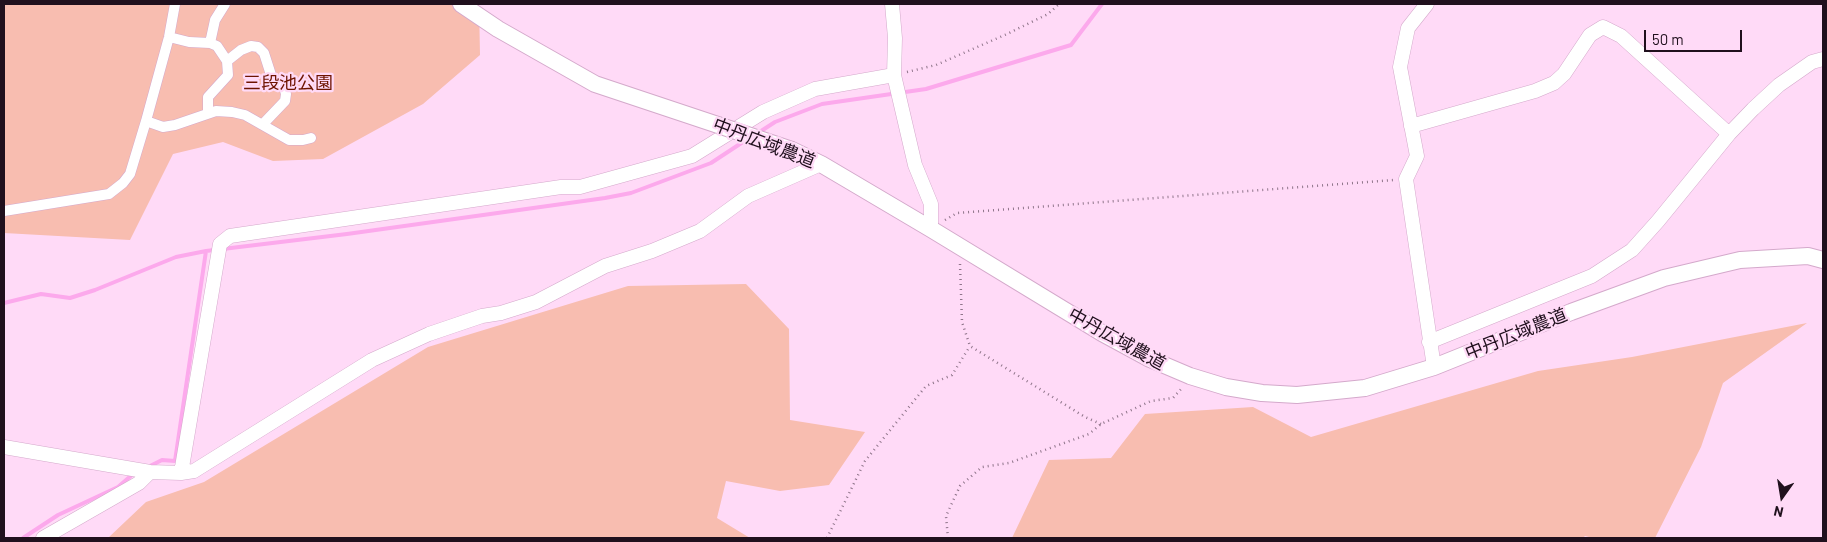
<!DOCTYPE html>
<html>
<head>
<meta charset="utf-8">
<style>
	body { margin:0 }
	#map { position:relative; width:1827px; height:542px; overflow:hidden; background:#ffdaf7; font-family:Barlow,sans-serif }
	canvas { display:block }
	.frame { position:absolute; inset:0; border:5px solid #20101d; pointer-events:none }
	.north { position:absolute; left:1757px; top:472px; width:50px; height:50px; -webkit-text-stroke:4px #ffdaf7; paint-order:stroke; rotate:193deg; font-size:14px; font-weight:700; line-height:20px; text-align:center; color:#20101d }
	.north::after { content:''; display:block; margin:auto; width:18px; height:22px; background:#20101d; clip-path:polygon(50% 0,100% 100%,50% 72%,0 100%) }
	.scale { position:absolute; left:1644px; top:30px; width:98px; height:22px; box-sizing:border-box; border:2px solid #20101d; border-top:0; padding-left:6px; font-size:15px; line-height:18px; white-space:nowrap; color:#20101d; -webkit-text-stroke:4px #ffdaf7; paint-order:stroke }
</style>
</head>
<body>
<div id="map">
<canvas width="1827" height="542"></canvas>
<div class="frame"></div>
<div class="north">N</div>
<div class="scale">50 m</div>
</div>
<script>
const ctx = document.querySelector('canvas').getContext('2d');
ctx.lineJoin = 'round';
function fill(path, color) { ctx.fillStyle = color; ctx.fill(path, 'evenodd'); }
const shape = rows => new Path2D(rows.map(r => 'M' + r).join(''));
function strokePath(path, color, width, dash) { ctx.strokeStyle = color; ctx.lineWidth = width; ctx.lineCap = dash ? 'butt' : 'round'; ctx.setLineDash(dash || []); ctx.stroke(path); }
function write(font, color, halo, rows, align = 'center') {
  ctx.font = font + ' Barlow,"Noto Sans JP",sans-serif'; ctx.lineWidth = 4.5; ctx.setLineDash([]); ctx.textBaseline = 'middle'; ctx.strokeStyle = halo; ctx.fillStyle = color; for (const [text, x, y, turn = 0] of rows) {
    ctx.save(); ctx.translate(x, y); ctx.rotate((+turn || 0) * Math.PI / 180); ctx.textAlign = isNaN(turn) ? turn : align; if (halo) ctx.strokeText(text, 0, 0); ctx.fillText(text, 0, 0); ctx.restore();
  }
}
const green = shape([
	[4,4,479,4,480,55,423,104,323,159,273,161,223,142,173,154,130,240,4,233],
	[746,284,789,329,790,420,865,432,829,485,780,491,726,481,717,518,750,538,108,538,146,502,204,482,428,347,628,286],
	[1807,323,1723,383,1701,447,1655,538,1593,538,1585,536,1583,538,1012,538,1049,460,1111,458,1145,414,1253,407,1311,437,1538,371,1632,357]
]);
const stream = shape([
	[758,133,775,122,822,104,926,89,1071,45,1102,4],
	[4,303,41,294,70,298,95,290,176,257,206,251,347,234,605,198,631,193,711,163,746,140],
	[148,467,162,460,175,461,206,251],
	[23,538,58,515,118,487,133,474]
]);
const path = shape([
	[907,72,936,65,1007,34,1048,14,1059,4],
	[945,220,957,213,1394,180],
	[960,264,962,322,970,346,1085,417,1101,424],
	[827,538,865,461,926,386,952,375,970,346],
	[948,538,946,516,960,486,982,467,1009,463,1089,434,1101,424,1151,401,1173,398,1182,388]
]);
const pedestrian = shape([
	[169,37,189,42,210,43,217,46,227,61,228,75,208,97,208,113],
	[210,43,215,20,225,4],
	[227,61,241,50,251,46,258,47,264,53,272,78,284,87,286,94,285,101,263,124],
	[146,121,163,127,175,125,216,111,232,112,245,115,289,140,303,140,311,138],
	[4,211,109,194,123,183,130,174,146,121,169,37,175,4]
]);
const minor = shape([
	[892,4,895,38,894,75,915,165,931,204,931,229],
	[1427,4,1408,28,1400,67,1417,156,1406,179,1434,367],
	[1411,126,1535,91,1554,83,1564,74,1590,35,1603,27,1621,36,1729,134],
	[1429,342,1592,276,1632,250,1658,221,1729,134,1753,109,1779,85,1812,62,1823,59],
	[4,447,150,472,181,473,194,471,372,360,429,334,482,316,501,313,536,302,605,266,652,251,700,231,748,196,821,164],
	[181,473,220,244,230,236,561,187,580,187,692,156,763,112,815,89,894,75],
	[43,538,139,483,150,472]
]);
const tertiary = shape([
	[461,4,498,29,595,84,718,125],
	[792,150,821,164,931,229,1102,333,1150,359,1190,376,1226,387,1262,393,1297,395,1365,388,1434,367,1571,312,1664,278,1740,260,1808,256,1823,260]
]);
const tertiaryBridge = shape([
	[718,125,792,150]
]);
const parkNames = [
	["三段池公園",288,83]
];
const streetNames = [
	["中丹広域農道",764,143,21],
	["中丹広域農道",1516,334,-22],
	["中丹広域農道",1117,339,29]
];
fill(green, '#f8bdb0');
strokePath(stream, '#fca9ec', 4);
strokePath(pedestrian, '#d4a9cb', 11);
strokePath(minor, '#d4a9cb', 15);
strokePath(tertiary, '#d4a9cb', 18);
strokePath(path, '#8f758a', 2.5, [1, 4]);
strokePath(pedestrian, '#fff', 10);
strokePath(minor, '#fff', 14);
strokePath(tertiary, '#fff', 16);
strokePath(tertiaryBridge, '#d4a9cb', 18, []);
strokePath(tertiaryBridge, '#fff', 16);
write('18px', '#6e1400', '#ffdaf7', parkNames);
write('18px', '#20101d', '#ffdaf7', streetNames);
</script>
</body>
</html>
